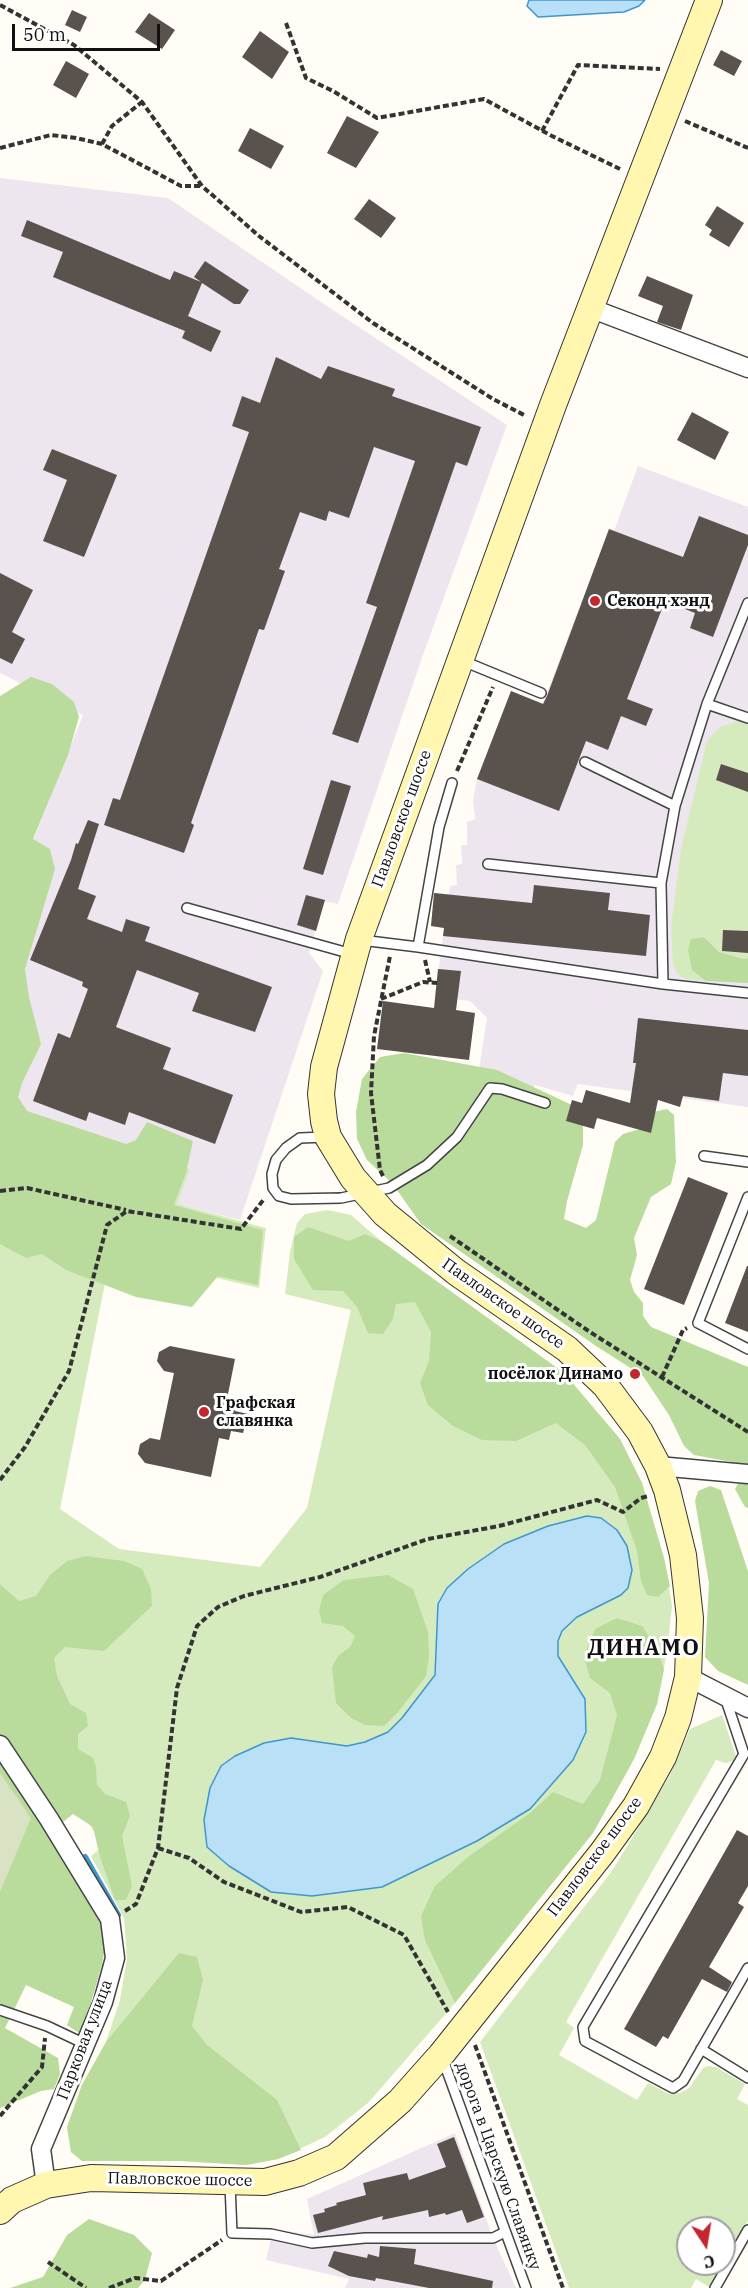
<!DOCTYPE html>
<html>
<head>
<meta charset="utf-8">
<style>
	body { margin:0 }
	#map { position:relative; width:748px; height:2288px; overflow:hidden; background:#fffdf5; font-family:"IBM Plex Serif",serif }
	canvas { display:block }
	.north { position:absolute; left:676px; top:2216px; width:60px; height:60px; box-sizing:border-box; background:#fff; border:2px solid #a0a0a0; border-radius:50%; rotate:168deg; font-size:16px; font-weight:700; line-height:24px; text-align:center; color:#111 }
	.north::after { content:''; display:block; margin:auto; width:21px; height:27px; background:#c4262e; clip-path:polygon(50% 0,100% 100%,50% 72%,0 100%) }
	.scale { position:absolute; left:12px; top:24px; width:148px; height:27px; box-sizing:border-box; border:3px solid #111; border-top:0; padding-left:8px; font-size:18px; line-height:21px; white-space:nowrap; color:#111; -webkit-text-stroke:4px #fff; paint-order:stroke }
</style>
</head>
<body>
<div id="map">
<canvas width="748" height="2288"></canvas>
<div class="north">С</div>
<div class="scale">50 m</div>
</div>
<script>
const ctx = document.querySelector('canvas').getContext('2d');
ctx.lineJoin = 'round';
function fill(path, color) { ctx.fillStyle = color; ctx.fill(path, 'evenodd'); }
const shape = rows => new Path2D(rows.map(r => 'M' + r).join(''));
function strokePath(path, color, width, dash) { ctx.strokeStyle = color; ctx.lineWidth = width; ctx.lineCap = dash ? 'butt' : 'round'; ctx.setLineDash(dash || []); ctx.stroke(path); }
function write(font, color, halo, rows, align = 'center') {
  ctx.font = font + ' "IBM Plex Serif",serif'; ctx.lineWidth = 6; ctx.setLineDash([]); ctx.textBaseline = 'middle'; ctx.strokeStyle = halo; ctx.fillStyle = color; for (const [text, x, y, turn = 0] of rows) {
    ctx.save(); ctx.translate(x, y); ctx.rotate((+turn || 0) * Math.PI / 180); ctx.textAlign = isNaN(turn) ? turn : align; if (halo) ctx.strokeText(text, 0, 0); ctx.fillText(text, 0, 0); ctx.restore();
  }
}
const industrial = shape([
	[0,178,168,198,324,304,507,425,424,652,338,904,324,901,309,953,323,971,240,1220,176,1204,189,1168,0,1102,0,924,83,715,0,673],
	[638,466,748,507,748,1107,578,1084,573,1096,535,1085,533,1091,478,1076,487,1018,470,1001,435,997,444,928,431,926,434,893,449,894,450,886,457,885,456,865,462,864,461,845,467,845,467,822,475,819,473,800,477,779,511,691,543,703,609,529,614,531],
	[455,2133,493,2238,516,2288,345,2288,349,2279,266,2260,273,2229,314,2235,307,2199]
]);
const green = shape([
	[737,721,748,725,748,773,722,764,716,780,745,790,748,781,748,931,724,930,722,951,748,953,748,958,744,959,719,952,704,937,691,939,692,970,706,981,686,979,677,974,673,964,671,927,681,849,707,741,720,727],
	[0,1102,190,1169,177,1204,266,1228,259,1288,111,1253,60,1509,119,1549,260,1567,307,1508,351,1310,285,1294,290,1252,297,1223,305,1214,327,1210,351,1215,381,1241,564,1373,620,1439,642,1483,664,1558,672,1606,667,1652,657,1704,634,1759,593,1833,455,2003,368,2103,325,2137,278,2159,246,2165,181,2161,82,2161,71,2152,67,2127,82,2085,106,2042,120,2000,127,1959,124,1918,91,1856,103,1846,76,1803,0,1703],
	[722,1715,736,1756,733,1761,726,1763,716,1760,566,2022,574,2028,559,2055,637,2100,648,2083,669,2094,680,2093,689,2088,703,2068,707,2066,716,2067,745,2084,737,2099,748,2105,748,2221,724,2262,724,2228,688,2228,688,2264,723,2264,709,2287,696,2279,691,2288,569,2288,480,2042,612,1871,669,1777,690,1729]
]);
const forest = shape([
	[31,677,52,684,74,702,79,717,68,755,33,839,50,849,55,869,25,969,29,997,41,1044,22,1083,18,1097,27,1111,126,1144,136,1140,147,1122,193,1141,186,1173,174,1205,263,1230,258,1285,218,1276,192,1307,136,1297,66,1270,42,1254,26,1258,0,1244,0,696],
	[704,937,719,952,744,959,748,958,748,983,706,981,692,970,688,950,691,939],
	[404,1053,497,1070,572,1105,583,1121,583,1145,567,1201,564,1219,586,1228,596,1220,615,1142,623,1134,647,1127,653,1112,667,1109,674,1115,676,1162,671,1184,651,1197,634,1238,637,1255,630,1280,634,1292,643,1303,643,1316,651,1327,748,1367,748,1465,694,1455,684,1446,669,1415,643,1376,596,1346,421,1224,392,1183,367,1160,357,1139,356,1112,362,1079,380,1057],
	[308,1227,349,1241,365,1234,381,1241,564,1373,620,1439,642,1483,664,1558,670,1586,658,1597,647,1595,641,1581,637,1551,615,1487,585,1445,556,1423,516,1441,482,1440,453,1426,428,1405,420,1383,429,1361,431,1332,415,1302,396,1304,393,1319,383,1334,368,1333,357,1307,343,1291,313,1290,294,1259,294,1237],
	[742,1476,748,1478,748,1508,745,1507,735,1489],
	[710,1486,721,1490,748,1571,748,1685,718,1671,705,1657,709,1583,695,1501,698,1491],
	[86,1556,124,1561,142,1569,151,1589,152,1606,104,1651,65,1647,54,1658,57,1676,70,1704,86,1713,88,1726,78,1734,78,1749,93,1758,96,1767,97,1785,105,1794,126,1802,130,1816,122,1836,132,1886,126,1900,115,1900,100,1857,93,1827,73,1814,63,1822,66,1837,108,1933,102,1964,82,2035,67,2025,74,2007,26,1985,5,2028,58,2058,60,2074,54,2089,41,2091,0,2108,0,1584,19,1601,36,1596,50,1575,67,1561],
	[388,1575,413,1589,428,1632,429,1657,426,1676,398,1712,384,1726,365,1725,351,1718,336,1703,332,1667,338,1656,350,1647,355,1636,343,1626,322,1623,319,1611,323,1595,344,1580],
	[617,1618,642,1626,658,1650,664,1670,657,1704,634,1759,593,1833,455,2003,425,1940,421,1916,435,1886,468,1857,530,1813,553,1792,583,1804,600,1780,617,1715,610,1693,590,1678,584,1656,595,1629],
	[179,1953,197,1957,203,1980,192,2026,207,2045,277,2100,301,2150,278,2159,246,2165,181,2161,82,2161,71,2152,67,2127,82,2085,106,2042],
	[89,2219,134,2235,152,2253,145,2280,138,2288,10,2288,43,2277,67,2235]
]);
const cemetery = shape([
	[0,1773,31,1818,0,1892]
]);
const water = shape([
	[529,0,645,0,639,6,624,12,538,17,527,6,529,0],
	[587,1516,601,1518,617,1530,627,1546,632,1570,628,1588,621,1595,577,1617,562,1631,558,1641,558,1656,585,1699,586,1732,573,1760,530,1809,477,1841,382,1887,312,1896,271,1892,229,1866,207,1847,204,1820,210,1788,221,1766,235,1756,264,1743,291,1738,347,1746,365,1742,388,1732,402,1718,435,1675,438,1604,447,1588,468,1569,504,1544,548,1526,587,1516]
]);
const stream = shape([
	[85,1857,118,1915]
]);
const building = shape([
	[72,10,87,17,80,32,65,25],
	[149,13,175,30,162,49,135,32],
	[260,31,289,52,272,79,242,57],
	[721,50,742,61,734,76,713,65],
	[66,61,89,74,76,98,53,85],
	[347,116,379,132,356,168,327,153],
	[250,128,284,146,271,169,238,151],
	[369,199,396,218,381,238,354,219],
	[717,206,744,223,729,247,709,235,712,230,705,225],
	[27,220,170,280,174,271,201,282,194,277,205,261,249,290,240,304,234,304,202,283,188,316,221,331,211,352,182,338,185,331,53,277,63,252,21,236],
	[647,276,693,295,681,330,657,322,663,306,638,296],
	[276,357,321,379,328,366,395,389,392,396,481,427,467,466,456,462,358,743,332,734,377,607,366,603,415,461,374,447,349,518,329,511,326,521,300,512,279,569,285,571,264,630,259,629,191,823,194,825,184,853,104,825,113,798,120,800,249,432,232,426,242,396,260,403],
	[692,412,729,432,715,460,677,440],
	[52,449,117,475,84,557,43,541,67,480,43,470],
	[699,516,748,535,748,545,713,637,690,628,695,613,665,601,627,699,653,709,646,726,621,716,608,750,586,741,559,811,477,779,511,691,543,704,547,696,609,529,683,557],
	[0,573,33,590,12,632,25,639,12,664,0,658],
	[721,764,748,773,748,792,716,780],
	[331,780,351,786,323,875,303,869],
	[88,820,99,824,78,889,96,896,87,919,122,932,126,919,150,927,145,941,272,987,255,1032,192,1011,199,993,137,970,116,1027,171,1048,163,1069,233,1095,215,1144,129,1112,125,1125,89,1112,86,1121,33,1101,58,1033,70,1038,88,989,82,986,83,982,30,960,71,860,76,843,78,844],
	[534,885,610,893,608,910,650,915,646,956,443,936,444,928,431,926,434,893,532,903],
	[306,895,325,900,316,931,297,925],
	[723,930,748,931,748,953,722,951],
	[438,969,461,971,456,1010,475,1013,469,1060,377,1049,383,1001,434,1008],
	[638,1018,748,1030,748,1076,723,1073,719,1101,683,1096,680,1107,658,1100,651,1133,597,1118,594,1129,566,1121,572,1100,582,1103,586,1090,630,1103,636,1063,633,1063],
	[688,1177,728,1193,684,1305,644,1289],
	[747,1266,748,1266,748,1332,725,1323],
	[170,1346,235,1359,227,1399,237,1401,235,1411,248,1414,243,1433,231,1431,229,1440,219,1438,211,1477,145,1463,138,1454,140,1444,150,1438,160,1440,174,1373,164,1371,157,1361,159,1352],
	[737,1830,748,1836,748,1886,738,1903,744,1907,709,1967,732,1982,727,1992,702,1979,668,2039,663,2036,656,2047,624,2029],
	[454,2137,484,2217,467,2223,462,2210,446,2215,445,2213,429,2217,428,2210,382,2220,383,2216,318,2233,313,2215,325,2212,324,2209,337,2205,336,2203,366,2195,363,2183,407,2173,409,2180,446,2167,437,2144],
	[380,2246,416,2249,414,2264,493,2281,492,2288,429,2288,376,2278,375,2281,349,2276,328,2266,334,2251,367,2258,368,2254,379,2257]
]);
const path = shape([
	[0,5,74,45,142,102,202,186,259,236,373,323,493,399,526,416],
	[286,23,306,78,333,91,377,118,484,99,552,136,620,169],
	[685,121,748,148],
	[542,131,578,65,660,69],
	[102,144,112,126,142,102],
	[0,148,51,135,76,138,102,144,181,186,202,186],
	[457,771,493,687],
	[425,960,430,982],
	[381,999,423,982,437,983],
	[383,1176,380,1170,371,1093,374,1036,390,956],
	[0,1191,27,1188,126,1210],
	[450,1236,590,1332,748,1432],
	[662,1377,683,1330,687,1328],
	[0,1480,25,1447,69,1371,107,1225,127,1211,241,1229,264,1199],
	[158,1848,189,1858,224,1882,301,1912,348,1907,404,1935,448,2012],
	[125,1911,136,1904,158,1848,177,1688,197,1626,218,1607,244,1596,320,1577,428,1539,499,1526,597,1500,623,1512,641,1498,648,1496],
	[475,2045,563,2288],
	[0,2116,42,2067,45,2038],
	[48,2262,86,2288],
	[109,2288,135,2278,161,2281,222,2240]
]);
const service = shape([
	[463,661,541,693],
	[707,704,748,718],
	[585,762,675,806],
	[488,864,661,883],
	[187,908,352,954],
	[361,940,418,947,439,827,452,783],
	[418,947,663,984,748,993],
	[663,984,661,883,675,806,707,704,748,603],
	[326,1137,300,1138,286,1148,276,1160,272,1174,273,1188,279,1196,291,1199,341,1198,389,1188,427,1165,457,1137,490,1088,502,1089,545,1103],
	[704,1156,748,1162],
	[748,1197,698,1323,748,1349],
	[725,1697,744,1754,583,2027,585,2041,673,2088,683,2081,748,1968],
	[0,2010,47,2026,85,2044],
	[701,2049,748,2078],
	[442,2057,526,2288],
	[230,2184,232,2233,271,2234,312,2243,365,2238,493,2238,505,2232],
	[715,2288,748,2230]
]);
const minor = shape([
	[590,308,748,368],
	[658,1466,748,1474],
	[688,1677,748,1708],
	[0,1745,49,1819,110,1919,115,1958,103,2002,41,2149,46,2185]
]);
const secondary = shape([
	[0,2211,12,2200,46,2185,91,2178,265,2182,299,2173,336,2157,400,2101,441,2055,602,1853,636,1806,663,1757,678,1718,688,1677,690,1618,683,1555,667,1490,658,1466,640,1432,605,1385,567,1349,456,1272,385,1214,353,1178,328,1137,324,1121,321,1094,324,1067,359,939,553,405,709,0]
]);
const markers = [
	[595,601,6,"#c4262e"],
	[635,1374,6,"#c4262e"],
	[204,1412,6,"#c4262e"]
];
const poiNames = [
	["Секонд хэнд",607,601],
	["посёлок Динамо",623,1374,"right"],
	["Графская",216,1403],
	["славянка",216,1421]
];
const streetNames = [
	["Павловское шоссе",402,819,-70],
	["Павловское шоссе",503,1304,35],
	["Павловское шоссе",595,1857,-53],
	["Парковая улица",85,2040,-69],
	["дорога в Царскую Славянку",498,2166,70],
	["Павловское шоссе",180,2180,1]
];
const districtNames = [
	["ДИНАМО",644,1649]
];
fill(industrial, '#eee6ef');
fill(green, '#d5ebbd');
fill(forest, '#b9dc9c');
fill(cemetery, '#d9e3c4');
fill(water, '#b9e0f7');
strokePath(water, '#3f96cf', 1.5);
strokePath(stream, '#3f96cf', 6);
fill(building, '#5a524d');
strokePath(service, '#444', 12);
strokePath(minor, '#444', 21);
strokePath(secondary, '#333', 28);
strokePath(path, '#333', 4, [6, 3]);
strokePath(service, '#fff', 9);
strokePath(minor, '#fff', 18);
strokePath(secondary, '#fff6b0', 26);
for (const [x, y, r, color] of markers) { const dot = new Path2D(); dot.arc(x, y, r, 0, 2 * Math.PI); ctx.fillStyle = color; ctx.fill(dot); strokePath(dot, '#fff', 2); }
write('bold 16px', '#111', '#fff', poiNames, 'left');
write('16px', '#111', '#fff', streetNames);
ctx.letterSpacing = '1.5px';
write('bold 22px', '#111', '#fff', districtNames);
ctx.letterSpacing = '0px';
</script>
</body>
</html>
